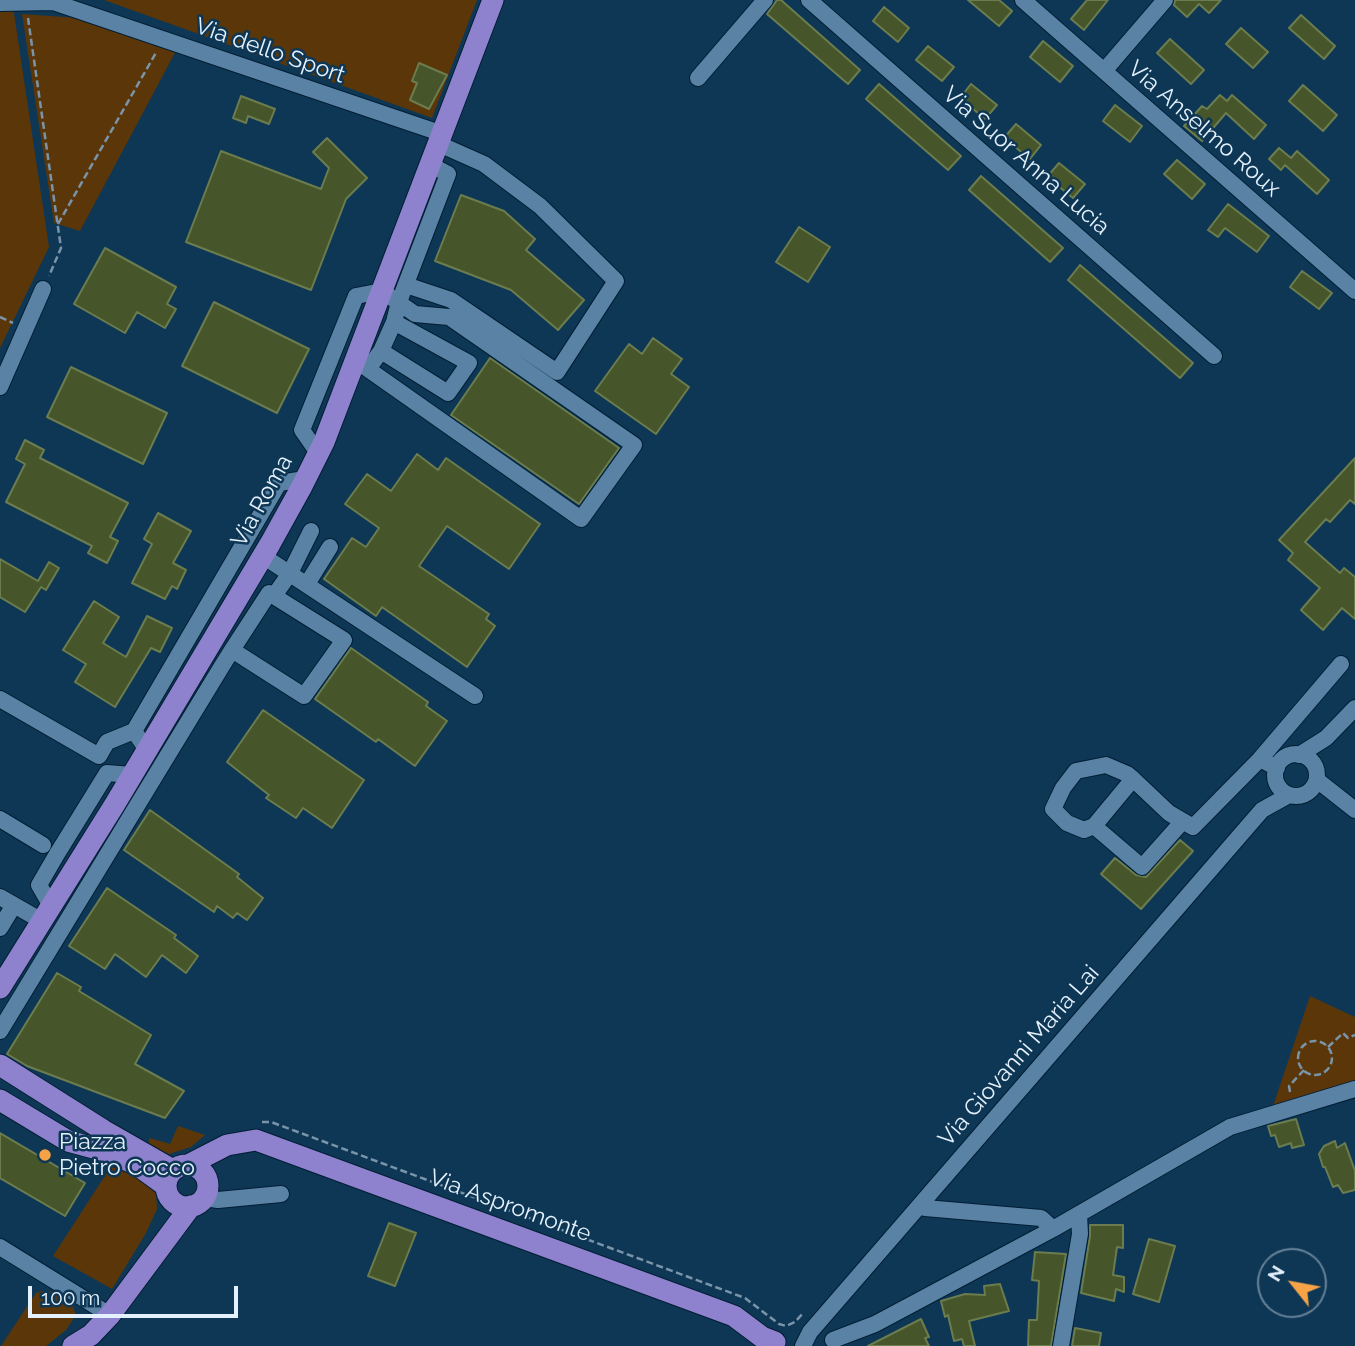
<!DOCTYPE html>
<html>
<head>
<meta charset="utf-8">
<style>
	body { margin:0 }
	#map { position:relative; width:1355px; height:1346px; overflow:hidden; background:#0e3755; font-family:Raleway,sans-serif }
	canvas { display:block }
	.north { position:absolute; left:1257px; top:1248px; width:70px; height:70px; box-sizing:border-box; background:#0e3755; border:2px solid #648198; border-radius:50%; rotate:301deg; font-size:19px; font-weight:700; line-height:28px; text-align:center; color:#e4f1fc }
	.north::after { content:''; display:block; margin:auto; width:24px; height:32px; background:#f6a247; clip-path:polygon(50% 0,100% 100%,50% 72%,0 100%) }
	.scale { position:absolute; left:28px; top:1286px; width:210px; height:32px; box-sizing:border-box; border:4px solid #e4f1fc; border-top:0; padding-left:9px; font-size:21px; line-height:24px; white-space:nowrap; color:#e4f1fc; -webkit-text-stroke:5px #0e3755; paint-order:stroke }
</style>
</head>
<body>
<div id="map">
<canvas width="1355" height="1346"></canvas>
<div class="north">N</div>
<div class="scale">100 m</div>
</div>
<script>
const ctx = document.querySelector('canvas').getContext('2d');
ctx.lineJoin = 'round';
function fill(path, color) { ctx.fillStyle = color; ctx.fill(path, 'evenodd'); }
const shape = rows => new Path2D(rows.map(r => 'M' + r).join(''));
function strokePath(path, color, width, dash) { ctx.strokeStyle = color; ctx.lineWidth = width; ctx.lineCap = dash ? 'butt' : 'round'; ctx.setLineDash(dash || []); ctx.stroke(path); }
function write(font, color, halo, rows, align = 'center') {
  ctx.font = font + ' Raleway,sans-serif'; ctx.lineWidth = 5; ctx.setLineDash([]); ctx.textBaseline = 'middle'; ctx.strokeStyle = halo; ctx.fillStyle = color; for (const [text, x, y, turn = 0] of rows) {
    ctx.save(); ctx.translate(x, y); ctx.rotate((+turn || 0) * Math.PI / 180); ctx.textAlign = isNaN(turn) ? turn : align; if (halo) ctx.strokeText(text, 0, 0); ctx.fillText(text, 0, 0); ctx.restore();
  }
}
const green = shape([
	[0,0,12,0,49,247,0,348],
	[104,0,477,0,432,118],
	[22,14,78,18,177,49,80,231,54,223],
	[1310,996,1355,1017,1355,1082,1273,1106],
	[178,1126,205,1135,191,1147,169,1154,147,1146,150,1138,170,1144],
	[112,1165,141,1178,156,1194,157,1209,146,1233,112,1289,53,1256],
	[41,1291,51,1291,72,1304,76,1315,66,1330,46,1346,1,1346,36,1293]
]);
const building = shape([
	[777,0,781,0,860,70,848,84,767,14,777,0],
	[968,0,999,0,1012,11,999,26,968,0],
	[1087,0,1108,0,1084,30,1071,19,1087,0],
	[1175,0,1221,0,1209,13,1199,4,1187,17,1174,5,1175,0],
	[884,7,909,28,898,42,873,21,884,7],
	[1301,15,1335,46,1324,59,1289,28,1301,15],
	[1241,28,1268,52,1253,68,1226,44,1241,28],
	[1170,39,1204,70,1191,84,1157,53,1170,39],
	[1043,41,1073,66,1060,82,1030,57,1043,41],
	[928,46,954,67,942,81,916,60,928,46],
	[419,63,447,75,429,109,410,100,417,83,412,81,419,63],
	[879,84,961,156,948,170,866,99,879,84],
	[971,84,997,105,985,119,960,98,971,84],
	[1303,85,1337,115,1323,131,1289,101,1303,85],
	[1220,95,1227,101,1232,95,1266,125,1254,139,1226,113,1202,141,1184,126,1202,106,1207,109,1220,95],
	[241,96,275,109,269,124,248,116,246,123,233,118,241,96],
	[1115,105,1142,126,1130,142,1103,121,1115,105],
	[1016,124,1041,145,1030,159,1004,138,1016,124],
	[327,138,367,178,346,199,311,290,186,242,221,151,321,189,329,168,313,152,327,138],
	[1279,148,1291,158,1297,151,1329,180,1317,194,1285,165,1281,170,1269,159,1279,148],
	[1177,160,1205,184,1192,199,1164,174,1177,160],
	[1059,163,1085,184,1073,198,1047,177,1059,163],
	[981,176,1063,248,1050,262,969,190,981,176],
	[461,195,504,211,535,239,526,250,584,300,558,330,511,290,435,261,461,195],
	[1228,204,1269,236,1257,252,1225,228,1218,237,1208,230,1228,204],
	[799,227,830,247,808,282,776,262,799,227],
	[105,248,176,287,167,304,176,309,165,328,137,312,125,333,74,304,105,248],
	[1080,265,1193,363,1180,378,1068,280,1080,265],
	[1302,271,1332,293,1319,309,1290,287,1302,271],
	[214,302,309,349,277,413,182,366,214,302],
	[653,338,682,359,671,374,689,387,656,434,595,391,629,344,642,354,653,338],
	[490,358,619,448,579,504,451,415,490,358],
	[71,367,167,413,143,464,47,417,71,367],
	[25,440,44,450,40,458,128,503,110,537,118,541,107,563,88,553,92,546,6,502,25,464,16,459,25,440],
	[417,454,438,470,446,458,540,524,509,569,447,526,419,566,489,614,486,619,495,626,467,667,382,607,376,616,324,579,352,538,366,547,379,528,345,504,367,474,391,491,417,454],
	[1355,458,1355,504,1350,500,1330,522,1326,519,1305,542,1340,573,1344,568,1355,577,1355,619,1342,608,1323,630,1301,610,1320,588,1288,560,1293,553,1279,540,1355,458],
	[158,513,191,531,173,563,186,570,177,589,172,586,165,599,132,583,152,544,144,539,158,513],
	[0,559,38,581,49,562,59,568,46,590,41,587,25,612,0,597,0,559],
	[94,601,119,617,103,643,126,657,147,616,172,628,160,652,151,648,115,707,75,682,86,664,63,650,94,601],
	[351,648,428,702,426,706,447,721,415,766,378,739,376,742,315,699,351,648],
	[263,710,364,780,332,828,303,808,296,818,266,798,269,795,227,762,263,710],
	[150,810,239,874,237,877,263,898,247,920,237,913,233,918,217,906,214,912,124,850,150,810],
	[1180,840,1193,851,1141,909,1101,874,1115,858,1136,875,1146,877,1180,840],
	[107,888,176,935,174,938,198,956,186,973,162,955,146,977,115,954,105,969,69,946,107,888],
	[57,973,81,987,79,991,151,1035,135,1064,184,1091,165,1118,27,1066,7,1054,57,973],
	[1296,1119,1304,1145,1292,1148,1291,1143,1279,1147,1275,1135,1271,1136,1268,1126,1296,1119],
	[0,1133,85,1183,65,1216,0,1178,0,1133],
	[1335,1141,1337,1148,1345,1143,1355,1171,1355,1190,1343,1193,1338,1185,1333,1187,1325,1167,1323,1167,1319,1154,1324,1146,1335,1141],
	[389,1223,416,1233,395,1286,368,1276,389,1223],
	[1090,1225,1123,1225,1123,1248,1117,1247,1113,1275,1124,1277,1124,1292,1116,1289,1114,1301,1081,1293,1090,1236,1090,1225],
	[1149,1239,1175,1246,1159,1302,1133,1294,1149,1239],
	[1035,1252,1066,1254,1051,1346,1028,1346,1029,1320,1037,1320,1039,1281,1032,1280,1035,1252],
	[1000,1284,1009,1311,969,1321,975,1346,964,1346,962,1339,954,1341,948,1315,945,1317,941,1301,965,1294,985,1295,984,1286,1000,1284],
	[921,1319,929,1337,925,1338,929,1346,868,1346,921,1319],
	[1075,1328,1101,1333,1099,1346,1072,1346,1075,1328]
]);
const path = shape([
	[28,18,61,248,49,276],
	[58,224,157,51],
	[0,317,13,323],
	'1298 1058a17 17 0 1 1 34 0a17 17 0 1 1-34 0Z',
	[1328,1047,1343,1033,1348,1038,1355,1035],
	[1290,1092,1289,1086,1304,1070],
	[262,1122,271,1122,745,1298,779,1324,786,1326,795,1322,804,1312]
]);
const minor = shape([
	[809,0,1214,356],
	[1023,0,1355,291],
	[0,3,53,2,443,134],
	[1104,71,1165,0],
	[698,78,765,0],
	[406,285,451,300,557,372,616,281,540,206,484,164,439,144],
	[381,351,394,322],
	[368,369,381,351,448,393,469,363,394,322,399,302,448,174,431,165],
	[0,387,43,289],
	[318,453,302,430,356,296,382,291,415,314,449,317,634,445,581,519,355,360],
	[263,556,475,696],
	[307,584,330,547],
	[274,596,290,573,311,531],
	[0,699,99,756,107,742,134,731],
	[147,750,134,731,279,483,305,479],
	'1275 775a21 21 0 1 1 42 0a21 21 0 1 1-42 0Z',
	[1299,755,1326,738,1355,708],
	[1260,759,1341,664],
	[1133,779,1094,826,1084,830,1067,823,1053,809,1063,788,1076,771,1106,765,1127,774,1133,779,1169,813,1193,827,1260,759,1277,768],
	[1317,780,1355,810],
	[0,819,43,845],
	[1094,826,1142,867,1183,821],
	[0,897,14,905,0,928],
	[14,905,42,921],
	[51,906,39,885,57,854,107,773,132,775],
	[0,1031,222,666,232,650,269,593,344,640,304,696,232,650],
	[204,1198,218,1200,281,1194],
	[921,1204,925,1208,1041,1218,1053,1229,1230,1127,1355,1089],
	[0,1247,110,1315],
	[833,1340,875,1324,1053,1229],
	[803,1346,810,1332,1262,810,1289,795],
	[1061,1346,1080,1234,1079,1214]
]);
const major = shape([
	[0,988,115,804,270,544,301,488,324,442,493,0],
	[0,1065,103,1130,173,1170],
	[0,1100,68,1141,105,1151,137,1165,166,1186],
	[188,1165,227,1145,256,1140,734,1316,762,1337,775,1342],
	'166 1186a21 21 0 1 1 42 0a21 21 0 1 1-42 0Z',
	[73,1346,91,1335,110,1315,191,1206]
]);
const markers = [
	[45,1155,7,"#f6a247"]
];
const streetNames = [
	["Via dello Sport",270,51,19],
	["Via Anselmo Roux",1204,129,41],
	["Via Suor Anna Lucia",1026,161,41],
	["Via Roma",262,501,-61],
	["Via Giovanni Maria Lai",1019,1056,-49],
	["Via Aspromonte",510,1206,20]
];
const poiNames = [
	["Piazza",59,1142],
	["Pietro Cocco",59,1168]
];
fill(green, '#5b3609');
fill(building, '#47562a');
strokePath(building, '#6b7c4e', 2);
strokePath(minor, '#011e34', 18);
strokePath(major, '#011e34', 23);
strokePath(path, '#7a94a9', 2.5, [7, 3.5]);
strokePath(minor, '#5982a4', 16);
strokePath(major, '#8e81ce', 21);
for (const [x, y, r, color] of markers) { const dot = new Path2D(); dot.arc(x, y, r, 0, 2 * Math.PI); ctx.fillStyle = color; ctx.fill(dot); strokePath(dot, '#0e3755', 2.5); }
write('23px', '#e4f1fc', '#0e3755', streetNames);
write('23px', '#e4f1fc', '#0e3755', poiNames, 'left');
</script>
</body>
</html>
